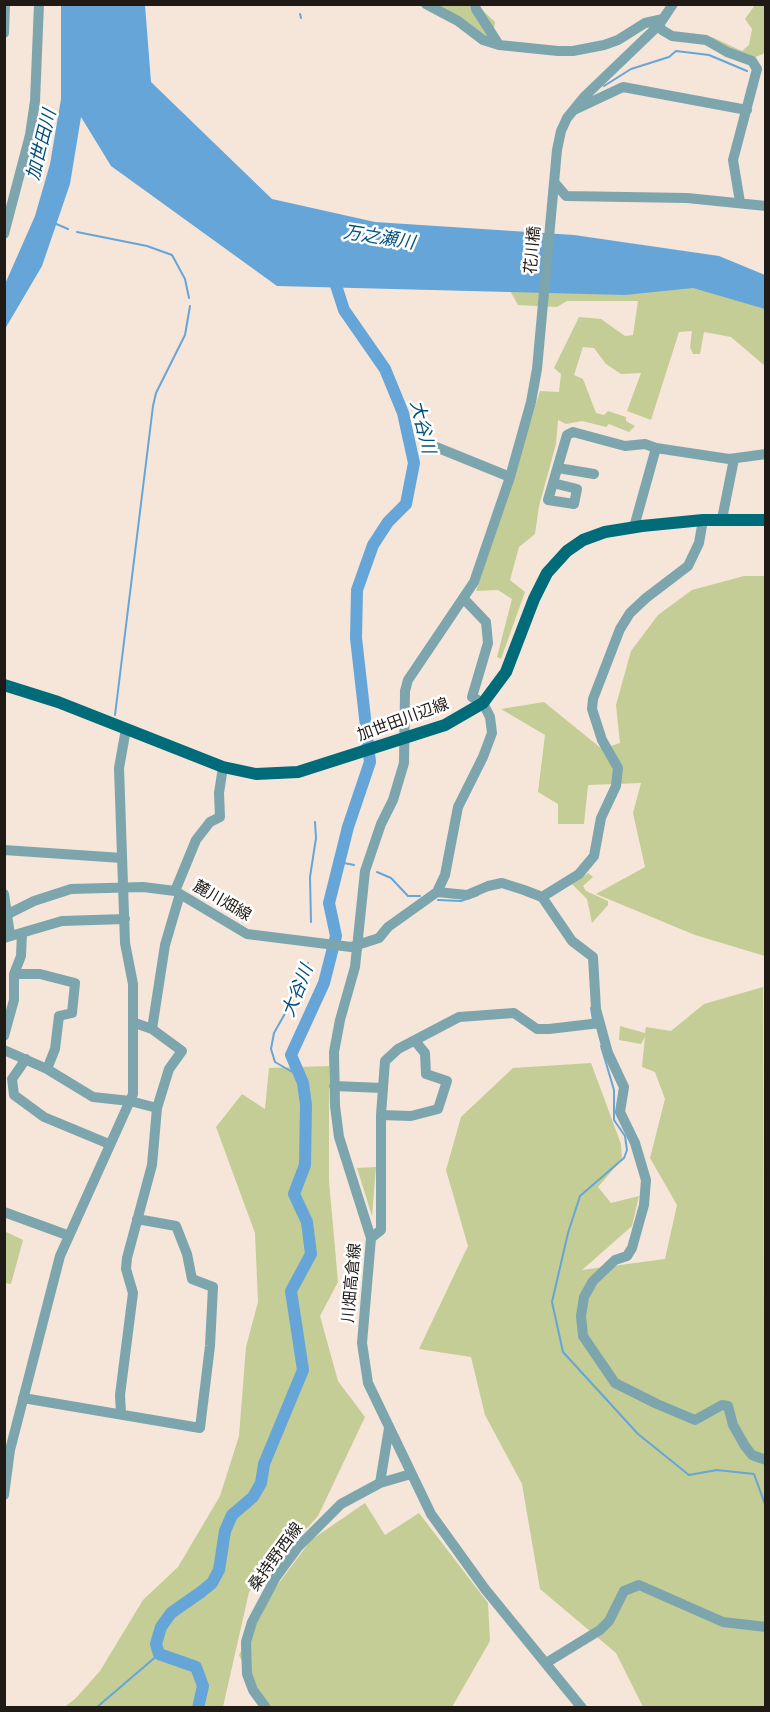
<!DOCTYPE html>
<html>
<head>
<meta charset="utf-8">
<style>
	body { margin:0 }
	#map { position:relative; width:770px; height:1712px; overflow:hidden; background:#f5e6d9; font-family:"Noto Serif",serif }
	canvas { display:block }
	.frame { position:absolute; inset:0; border:6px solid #1f1a15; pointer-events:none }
</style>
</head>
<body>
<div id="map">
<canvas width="770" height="1712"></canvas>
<div class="frame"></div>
</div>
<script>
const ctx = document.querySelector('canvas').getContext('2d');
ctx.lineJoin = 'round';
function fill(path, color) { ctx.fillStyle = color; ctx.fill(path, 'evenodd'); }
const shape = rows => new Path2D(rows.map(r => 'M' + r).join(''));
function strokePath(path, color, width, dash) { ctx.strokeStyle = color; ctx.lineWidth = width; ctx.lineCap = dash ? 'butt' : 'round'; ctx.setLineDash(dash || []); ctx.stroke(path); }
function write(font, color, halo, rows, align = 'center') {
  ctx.font = font + ' "Noto Serif","Noto Sans JP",serif'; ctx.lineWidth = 5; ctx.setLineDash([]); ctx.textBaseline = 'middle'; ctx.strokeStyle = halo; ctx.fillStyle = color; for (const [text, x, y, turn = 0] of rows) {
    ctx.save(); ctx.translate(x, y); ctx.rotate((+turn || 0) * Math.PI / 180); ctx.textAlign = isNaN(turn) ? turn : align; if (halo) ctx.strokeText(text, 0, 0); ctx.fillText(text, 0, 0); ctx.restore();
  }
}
const green = shape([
	[441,4,478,6,495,22,492,41,439,6],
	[755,5,765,5,765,52,763,54,753,58,690,33,714,38,742,51,749,45,752,29,745,19],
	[630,263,765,308,765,366,731,337,704,332,700,354,693,354,690,347,692,331,679,332,651,420,627,411,641,373,621,374,606,364,594,348,583,347,574,375,583,379,596,413,604,415,608,411,626,417,626,421,635,426,629,432,609,424,606,427,582,421,566,424,558,420,556,444,539,506,535,534,519,547,510,580,525,592,501,659,497,657,512,599,498,590,476,591,540,391,559,392,561,374,554,368,579,317,601,319,625,336,633,335,638,301,567,301,557,307,518,305,504,280],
	[744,576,765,576,765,956,695,935,596,894,645,867,633,813,641,783,588,785,584,824,558,824,558,804,538,792,545,735,501,709,544,702,602,749,620,743,616,705,631,651,658,615,692,590],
	[588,873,593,877,583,886,586,891,608,901,608,905,592,923,587,899,572,884],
	[763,987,765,1707,643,1707,616,1653,540,1589,522,1484,485,1415,471,1357,419,1349,468,1246,446,1170,461,1117,513,1068,591,1063,621,1144,622,1159,598,1187,611,1203,639,1196,632,1226,582,1270,665,1259,677,1205,650,1158,665,1099,655,1072,642,1067,645,1037,641,1044,619,1040,620,1026,645,1033,646,1027,671,1031,704,1004],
	[329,1066,329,1181,338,1282,320,1316,338,1381,365,1417,318,1516,249,1592,223,1707,63,1708,75,1699,100,1671,143,1600,178,1567,220,1496,239,1436,246,1347,258,1302,255,1233,216,1127,242,1094,265,1109,269,1068],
	[376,1167,372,1216,357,1168],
	[4,1231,23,1240,11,1284,5,1283],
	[365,1503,385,1535,419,1513,488,1603,490,1641,452,1707,263,1707,239,1655,276,1587,311,1540]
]);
const water = shape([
	[61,5,145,5,151,82,272,199,375,222,574,235,719,256,765,275,765,309,693,288,625,295,277,286,111,166,81,117,70,184,42,266,5,329,5,284,35,216,50,164,61,99]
]);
const stream = shape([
	[300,14,301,18],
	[604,86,631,69,669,57,676,51,709,55,747,71],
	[54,223,68,229],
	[77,232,147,246,172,255,185,279,189,298],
	[115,715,153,406,156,393,185,335,190,306],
	[339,862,354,865],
	[377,872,391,878,408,896,420,896],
	[438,900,461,901,478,895],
	[311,922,310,877,316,838,315,822],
	[591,1008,593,1020],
	[601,1046,614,1090,614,1120,625,1136,627,1150,624,1158,580,1196,568,1233,552,1302,563,1352,638,1434,689,1475,717,1470,754,1474,766,1507],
	[301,1077,275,1062,271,1049,274,1033,300,987,308,963],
	[96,1708,159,1654]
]);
const river = shape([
	[198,1708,203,1686,196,1667,159,1654,156,1644,161,1627,171,1613,201,1592,212,1583,219,1570,225,1531,232,1515,253,1497,261,1483,264,1464,303,1370,291,1291,311,1254,307,1222,294,1194,305,1165,306,1105,303,1083,291,1055,324,983,336,936,329,903,348,827,370,762,356,638,357,590,373,545,388,522,406,504,414,463,403,413,385,369,344,310,332,273]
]);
const minor = shape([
	[426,4,458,21,483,40,499,45,558,51,573,51,604,45,618,40,645,23,663,19],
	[475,4,476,9,499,45],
	[659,25,662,30,672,36,706,40,727,52,752,61,757,69,733,160,740,202],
	[4,33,5,4],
	[574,110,623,87,747,110],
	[554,182,566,196,687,198,766,206],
	[4,234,30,135,35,101,39,4],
	[436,447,510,477],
	[558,468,594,474],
	[553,483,577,489,574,504,548,500,567,435,573,432,625,446,645,444,656,448,729,459,766,454],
	[722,519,734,459],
	[634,527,656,448],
	[4,850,122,858],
	[175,891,196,840,210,822,220,817,219,793,223,767],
	[437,892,467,895,488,886,502,883,524,890,542,897,572,941,593,957,596,1009,608,1053,624,1087,620,1112,635,1143,646,1180,644,1205,632,1248,627,1256,615,1260,593,1281,584,1297,581,1316,583,1336,615,1383,657,1404,695,1420,722,1405,728,1406,733,1425,745,1446,752,1455,766,1460],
	[4,894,10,935],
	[542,897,579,874,594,856,601,818,616,786,618,768,602,740,592,709,593,699,620,629,630,613,646,598,688,566,699,543,703,520],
	[4,916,34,901,71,889,143,887,175,891,247,934,351,947,379,938,388,927,437,892,445,875,458,807,483,757,492,733,490,717,483,703,472,697,488,643,486,622,464,599],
	[4,938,62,921,125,919],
	[14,974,40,974,75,983,72,1013,59,1016,55,1049,47,1069],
	[152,1029,165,945,180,894],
	[4,1036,14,1000,14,974,21,956,22,933],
	[4,1050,47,1069,93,1097,130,1101,157,1108],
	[26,1059,12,1079,14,1095,44,1117,109,1144],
	[334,1086,382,1088],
	[381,1115,411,1116,438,1109,447,1081,426,1074,425,1053,415,1041],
	[4,1212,67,1235],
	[371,1238,381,1230,381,1115,385,1061,398,1049,459,1017,514,1013,537,1029,549,1029,600,1023],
	[23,1398,200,1428,210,1346,213,1287,192,1279,187,1254,176,1226,137,1219],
	[121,1414,120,1395,133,1293,126,1269,127,1258,152,1165,157,1108,169,1069,182,1051,152,1029,135,1023],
	[380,1483,389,1428],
	[4,1495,10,1450,60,1256,133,1094,133,984,125,943,119,768,126,729],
	[546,1663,600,1630,609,1621,624,1591,639,1585,723,1622,766,1627],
	[266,1708,253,1690,247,1674,246,1642,252,1622,276,1577,298,1547,341,1504,380,1483,411,1474],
	[582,1708,485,1589,431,1514,368,1383,362,1343,371,1238,339,1137,335,1106,334,1052,340,1020,355,967,365,871,381,824,393,800,404,763,405,691,408,680,474,582,510,477,531,402,537,369,557,150,561,131,567,118,585,96,659,25,673,4]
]);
const major = shape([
	[4,685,58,702,223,767,256,774,298,772,445,725,483,703,506,672,534,599,547,573,567,551,583,540,605,532,642,526,703,520,766,520]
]);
const streetNames = [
	["花川橋",533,250,-85],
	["加世田川辺線",403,720,-20],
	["麓川畑線",222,901,30],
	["川畑高倉線",352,1283,-85],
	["桑持野西線",276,1557,-54]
];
const waterNames = [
	["加世田川",42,145,-76],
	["万之瀬川",379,238,9],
	["大谷川",422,427,76],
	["大谷川",298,991,-68]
];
fill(green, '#c3cd95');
fill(water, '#66a5d8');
strokePath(stream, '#66a5d8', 2);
strokePath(river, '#66a5d8', 12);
strokePath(minor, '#7da5ad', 10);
strokePath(major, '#006b79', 12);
write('16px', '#1f1a15', '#fff', streetNames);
write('italic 18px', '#004f7e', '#fff', waterNames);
</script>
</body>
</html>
